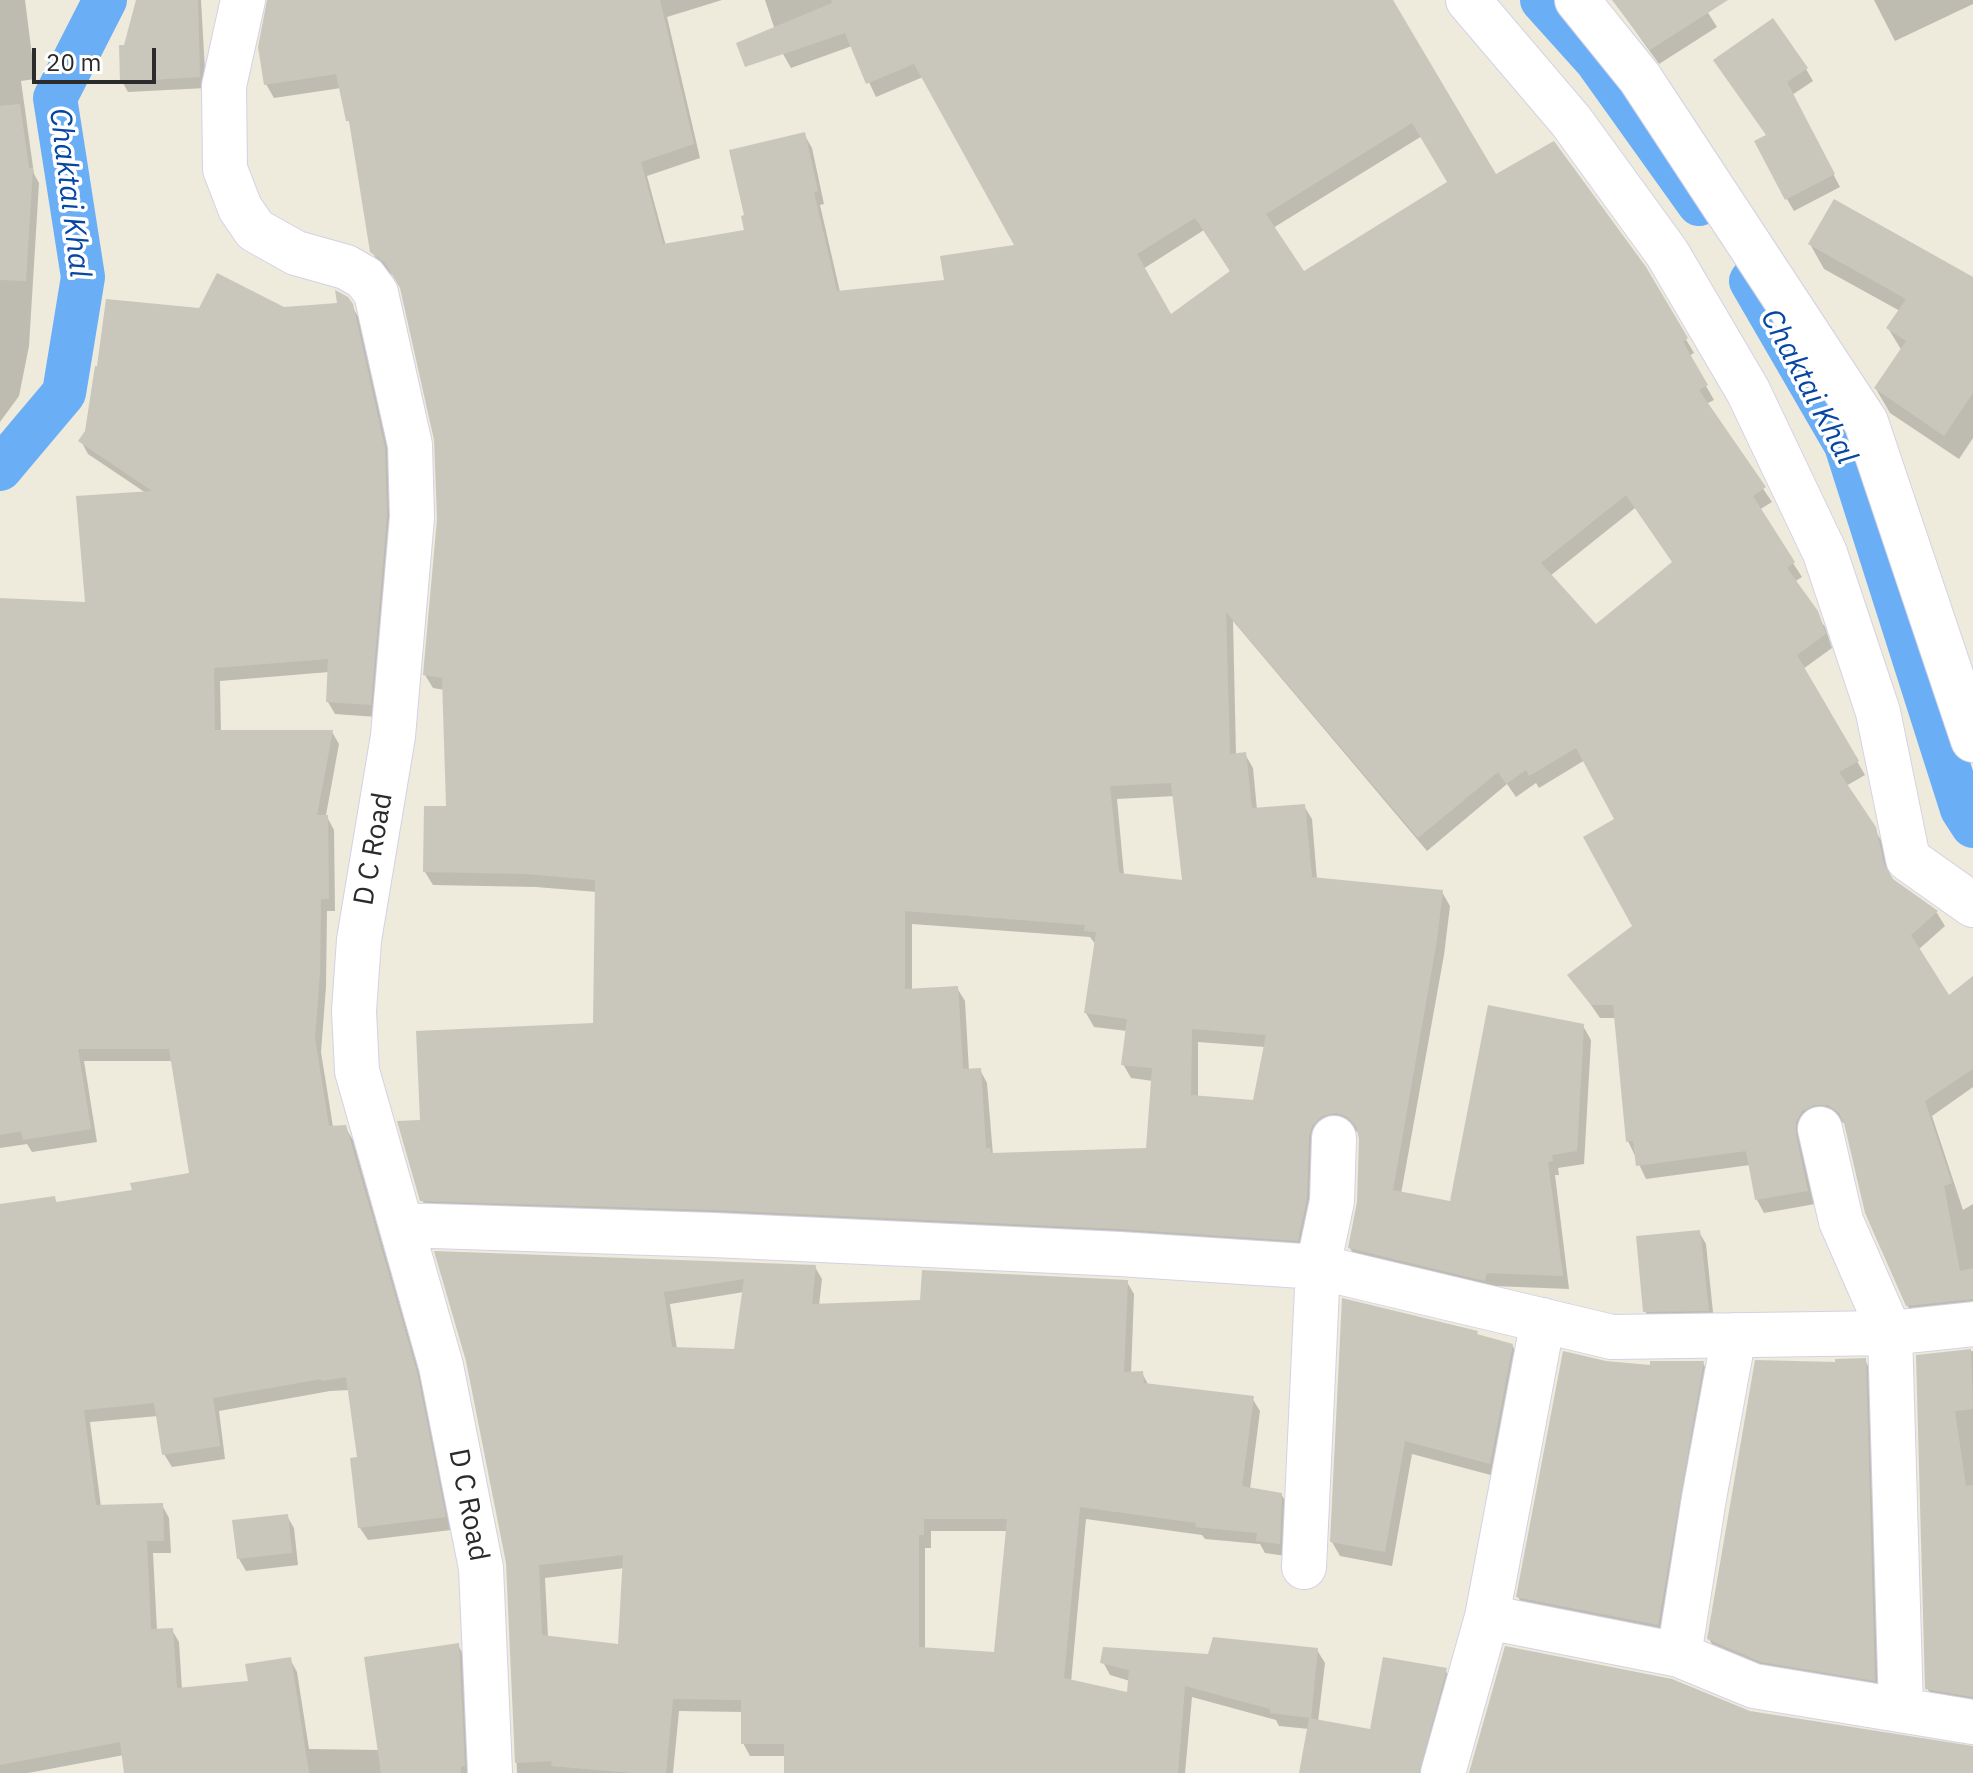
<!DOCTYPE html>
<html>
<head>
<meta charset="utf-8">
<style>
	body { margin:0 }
	#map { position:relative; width:1973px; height:1773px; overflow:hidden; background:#eeeadc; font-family:"IBM Plex Sans",sans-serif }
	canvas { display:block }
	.scale { position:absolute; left:32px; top:48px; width:124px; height:36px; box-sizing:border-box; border:4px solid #2b2b2b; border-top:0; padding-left:10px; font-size:24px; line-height:28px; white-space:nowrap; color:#2b2b2b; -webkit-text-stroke:6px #fff; paint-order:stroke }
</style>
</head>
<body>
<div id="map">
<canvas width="1973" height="1773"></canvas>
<div class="scale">20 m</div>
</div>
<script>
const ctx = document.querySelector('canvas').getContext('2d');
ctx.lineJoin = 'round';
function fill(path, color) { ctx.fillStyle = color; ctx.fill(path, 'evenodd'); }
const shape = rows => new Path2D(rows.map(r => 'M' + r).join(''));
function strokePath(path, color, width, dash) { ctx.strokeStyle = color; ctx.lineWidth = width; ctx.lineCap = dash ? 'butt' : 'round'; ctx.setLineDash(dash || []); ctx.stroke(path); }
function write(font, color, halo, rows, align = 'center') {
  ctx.font = font + ' "IBM Plex Sans",sans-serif'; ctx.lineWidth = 7; ctx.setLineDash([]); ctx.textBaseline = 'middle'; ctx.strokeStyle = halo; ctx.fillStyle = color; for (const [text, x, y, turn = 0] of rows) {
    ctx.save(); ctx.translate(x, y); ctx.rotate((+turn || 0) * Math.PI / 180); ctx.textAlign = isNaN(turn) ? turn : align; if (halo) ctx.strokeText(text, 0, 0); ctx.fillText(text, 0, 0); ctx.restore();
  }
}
const shadow = shape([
	[0,0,25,0,35,79,21,81,34,174,39,183,29,346,19,396,0,422],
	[146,0,201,0,206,88,128,92,122,81,126,47],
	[269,0,722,0,667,17,700,158,647,176,666,246,747,231,804,134,812,148,824,204,820,205,840,292,946,282,1017,246,923,77,876,97,852,46,791,68,783,54,765,0,1391,0,1495,177,1644,268,1694,353,1689,356,1714,400,1706,404,1772,502,1759,510,1802,577,1794,582,1825,627,1832,648,1803,669,1865,775,1846,786,1883,843,1891,880,1937,913,1945,926,1918,950,1948,998,1973,979,1973,1087,1932,1116,1963,1210,1973,1204,1973,1313,1915,1319,1907,1305,1847,1125,1837,1119,1815,1204,1764,1213,1757,1200,1750,1165,1646,1179,1628,1141,1616,1018,1600,1018,1570,975,1635,927,1616,820,1585,760,1539,788,1536,783,1516,797,1507,784,1427,851,1233,621,1236,755,1245,754,1253,768,1257,810,1304,806,1312,819,1317,880,1442,892,1450,906,1444,955,1401,1194,1452,1203,1583,1026,1591,1040,1584,1164,1558,1168,1559,1175,1555,1175,1569,1289,1494,1286,1492,1294,1358,1262,1350,1248,1359,1202,1360,1133,1344,1126,1305,1254,430,1214,422,1200,422,1122,595,1025,597,892,536,887,433,885,425,872,448,808,445,690,433,688,425,675,439,519,436,439,403,289,395,277,380,266,372,251,352,128,348,120,341,88,274,98,266,84],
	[1422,136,1450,183,1303,274,1273,228],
	[1204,230,1231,273,1171,317,1143,269],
	[1635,508,1674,564,1595,627,1550,576],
	[1175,796,1185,882,1124,875,1117,799],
	[912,924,1090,937,1096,945,1086,1013,1094,1027,1127,1031,1123,1064,1131,1078,1153,1081,1148,1150,993,1155,987,1083,980,1070,969,1071,965,1001,957,988,912,991],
	[1198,1042,1265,1047,1255,1102,1198,1098],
	[1613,0,1700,0,1717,27,1659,64],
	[1874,0,1973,0,1973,4,1895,41],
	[1716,60,1806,69,1813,81,1792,95,1840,187,1794,211,1787,199,1768,136],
	[1810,244,1973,279,1973,438,1959,459,1890,413,1876,389,1902,351,1888,328,1900,311,1824,269],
	[351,305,359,318,391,462,393,530,377,717,335,714,328,702,329,672,220,681,221,732,332,732,339,744,326,815,334,830,335,911,327,911,326,987,321,1052,333,1127,345,1127,353,1140,423,1386,451,1530,368,1540,360,1528,352,1460,359,1459,350,1390,330,1391,219,1411,225,1459,172,1467,164,1454,158,1416,90,1422,101,1507,162,1505,169,1518,171,1553,153,1553,157,1631,172,1630,179,1642,182,1690,250,1682,290,1659,297,1672,309,1749,379,1750,458,1645,465,1658,470,1773,126,1773,124,1755,28,1773,0,1773,0,1206,54,1198,58,1204,134,1192,191,1175,173,1061,84,1061,97,1142,32,1152,27,1144,0,1148,0,600,87,604,146,493,88,454,81,441,200,311,283,309],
	[1699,1232,1706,1244,1714,1322,1652,1323,1645,1311],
	[437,1253,815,1267,822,1279,819,1306,922,1302,1127,1282,1134,1294,1131,1374,1142,1373,1149,1386,1252,1398,1260,1411,1250,1489,1281,1494,1289,1507,1286,1556,1265,1553,1260,1544,1205,1539,1202,1535,1086,1519,1071,1682,1129,1695,1130,1681,1110,1675,1103,1662,1317,1650,1325,1663,1318,1722,1371,1732,1445,1670,1453,1683,1428,1773,1301,1773,1309,1729,1279,1726,1276,1720,1192,1697,1185,1773,786,1773,786,1756,750,1756,743,1743,743,1712,679,1711,673,1773,517,1773,508,1563,467,1361],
	[744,1292,736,1351,677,1349,670,1304],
	[931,1531,1008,1531,996,1654,925,1649,925,1548,931,1548],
	[625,1568,620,1646,548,1637,545,1578],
	[1476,1332,1479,1337,1512,1345,1520,1360,1498,1477,1412,1454,1392,1566,1340,1556,1332,1542],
	[1973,1351,1973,1708,1935,1702,1927,1688,1918,1357],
	[1865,1360,1871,1372,1881,1691,1769,1673,1716,1651,1709,1639,1837,1364],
	[1606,1363,1653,1367,1703,1363,1709,1374,1664,1636,1525,1609,1518,1597],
	[287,1516,294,1528,298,1565,246,1571,239,1559,235,1522]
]);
const canal = shape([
	[1542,0,1596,60,1699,204],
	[1751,281,1846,445,1962,809,1973,826],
	[0,469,64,393,83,277,55,98,105,0]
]);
const building = shape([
	[136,0,198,0,200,77,120,82,119,45,124,45],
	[267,0,660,0,694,144,641,162,663,244,744,230,741,216,744,215,729,150,805,132,818,191,814,192,837,291,944,280,940,256,1014,245,914,64,866,84,845,33,745,67,736,43,832,3,831,0,1393,0,1496,174,1554,141,1646,267,1688,338,1683,342,1708,385,1699,390,1766,487,1753,496,1795,562,1787,568,1818,611,1826,634,1797,655,1859,761,1839,772,1876,827,1884,864,1893,879,1938,911,1911,935,1949,995,1973,976,1973,1069,1925,1101,1952,1183,1944,1186,1960,1271,1973,1268,1973,1299,1906,1306,1865,1213,1844,1123,1839,1113,1828,1105,1814,1105,1802,1111,1796,1122,1796,1135,1808,1191,1755,1200,1746,1151,1636,1166,1633,1141,1626,1142,1613,1005,1591,1005,1567,975,1632,926,1583,837,1614,819,1576,748,1529,776,1526,770,1506,784,1498,772,1418,838,1226,612,1230,754,1246,752,1252,808,1305,804,1312,877,1443,890,1437,940,1393,1190,1450,1201,1488,1005,1584,1024,1577,1151,1552,1155,1553,1161,1548,1162,1563,1276,1487,1273,1485,1281,1348,1248,1357,1202,1359,1139,1356,1126,1346,1116,1336,1113,1322,1116,1312,1126,1309,1136,1307,1198,1298,1241,1121,1229,715,1210,420,1201,397,1121,420,1120,416,1031,593,1023,595,880,527,874,423,872,424,806,446,806,442,678,423,675,437,519,434,440,400,288,385,263,370,252,349,121,346,121,336,74,264,85,258,47],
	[1412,123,1447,182,1304,271,1266,214],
	[1195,218,1230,271,1171,314,1137,254],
	[1626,495,1672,562,1596,624,1541,563],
	[1171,783,1182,880,1119,873,1110,786],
	[905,911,1085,925,1084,931,1096,932,1084,1013,1127,1019,1121,1065,1152,1068,1146,1148,991,1153,990,1148,986,1148,981,1068,963,1069,958,986,905,989],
	[1192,1029,1266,1035,1253,1100,1191,1095],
	[1612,0,1728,0,1650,50],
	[1773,18,1808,68,1787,82,1835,174,1785,200,1754,141,1766,135,1713,60],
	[20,104,29,168,33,168,26,281,0,280,0,106],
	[1834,199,1973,277,1973,393,1944,436,1874,388,1906,341,1886,328,1906,299,1808,244],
	[217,273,284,307,337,303,335,290,348,297,353,304,385,448,387,516,371,705,326,702,328,659,214,668,215,730,333,730,317,815,328,815,329,899,321,899,320,973,315,1038,329,1126,346,1125,417,1372,446,1517,358,1528,350,1458,357,1457,346,1377,322,1381,321,1379,213,1398,220,1446,162,1455,154,1403,84,1410,96,1505,163,1503,164,1541,147,1541,151,1629,173,1628,177,1688,248,1681,245,1664,291,1657,309,1773,124,1773,120,1742,0,1765,0,1204,55,1196,56,1202,132,1190,130,1183,189,1173,169,1049,78,1049,91,1129,23,1140,21,1131,0,1135,0,598,85,602,76,496,152,491,78,441,85,431,95,366,97,366,106,299,199,308],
	[1700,1230,1709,1311,1643,1312,1636,1236],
	[434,1251,816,1265,812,1304,920,1300,922,1270,1128,1280,1124,1372,1143,1371,1144,1383,1254,1396,1242,1486,1282,1493,1280,1544,1256,1541,1257,1533,1195,1527,1196,1523,1080,1507,1064,1678,1127,1692,1129,1670,1100,1663,1103,1647,1208,1654,1213,1637,1318,1648,1311,1718,1270,1713,1270,1709,1185,1686,1178,1773,784,1773,784,1744,741,1744,741,1700,673,1699,666,1773,632,1773,551,1766,552,1761,515,1763,506,1563,466,1361],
	[744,1279,734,1349,672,1347,664,1292],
	[924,1519,1007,1519,994,1652,919,1647,919,1535,924,1535],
	[623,1555,618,1644,542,1635,539,1565],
	[1342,1298,1478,1331,1477,1334,1513,1344,1490,1464,1405,1441,1385,1552,1330,1542],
	[1971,1349,1973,1409,1955,1411,1966,1486,1973,1485,1973,1697,1925,1689,1916,1355],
	[1563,1351,1606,1361,1650,1365,1650,1361,1704,1361,1658,1625,1516,1597],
	[1866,1358,1875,1681,1761,1662,1707,1639,1755,1360,1835,1362,1835,1359],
	[288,1514,292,1553,237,1559,232,1520],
	[459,1643,465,1766,461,1766,461,1773,381,1773,364,1657],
	[1505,1646,1672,1679,1750,1711,1973,1746,1973,1773,1469,1773],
	[1383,1657,1447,1668,1419,1773,1299,1773,1309,1718,1370,1729]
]);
const minor = shape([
	[243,0,224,86,225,169,240,208,255,230,296,253,346,267,365,278,376,293,410,445,412,517,393,736,359,940,354,1011,357,1071,441,1366,481,1568,490,1773],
	[1468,0,1571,121,1667,253,1748,391,1825,553,1878,712,1908,859,1973,905],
	[1577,0,1640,78,1866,422,1973,740],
	[1820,1129,1841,1221,1890,1333,1901,1710],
	[401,1225,714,1235,1120,1254,1318,1267,1612,1337,1890,1333,1973,1324],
	[1304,1567,1318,1267,1332,1201,1334,1138],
	[1487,1617,1679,1655,1754,1686,1973,1722],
	[1679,1655,1704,1498,1734,1335],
	[1443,1773,1487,1617,1543,1320]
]);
const streetNames = [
	["D C Road",374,849,-80],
	["D C Road",468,1505,79]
];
const waterNames = [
	["Chaktai Khal",69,193,83],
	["Chaktai Khal",1808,387,62]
];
fill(shadow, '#0003');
strokePath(canal, '#6aaef5', 44);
fill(building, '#c9c7bc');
strokePath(minor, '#d3d2e5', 46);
strokePath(minor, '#fff', 44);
write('28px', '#2b2b2b', '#fff', streetNames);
write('italic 30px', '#0647a4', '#fff', waterNames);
</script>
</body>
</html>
